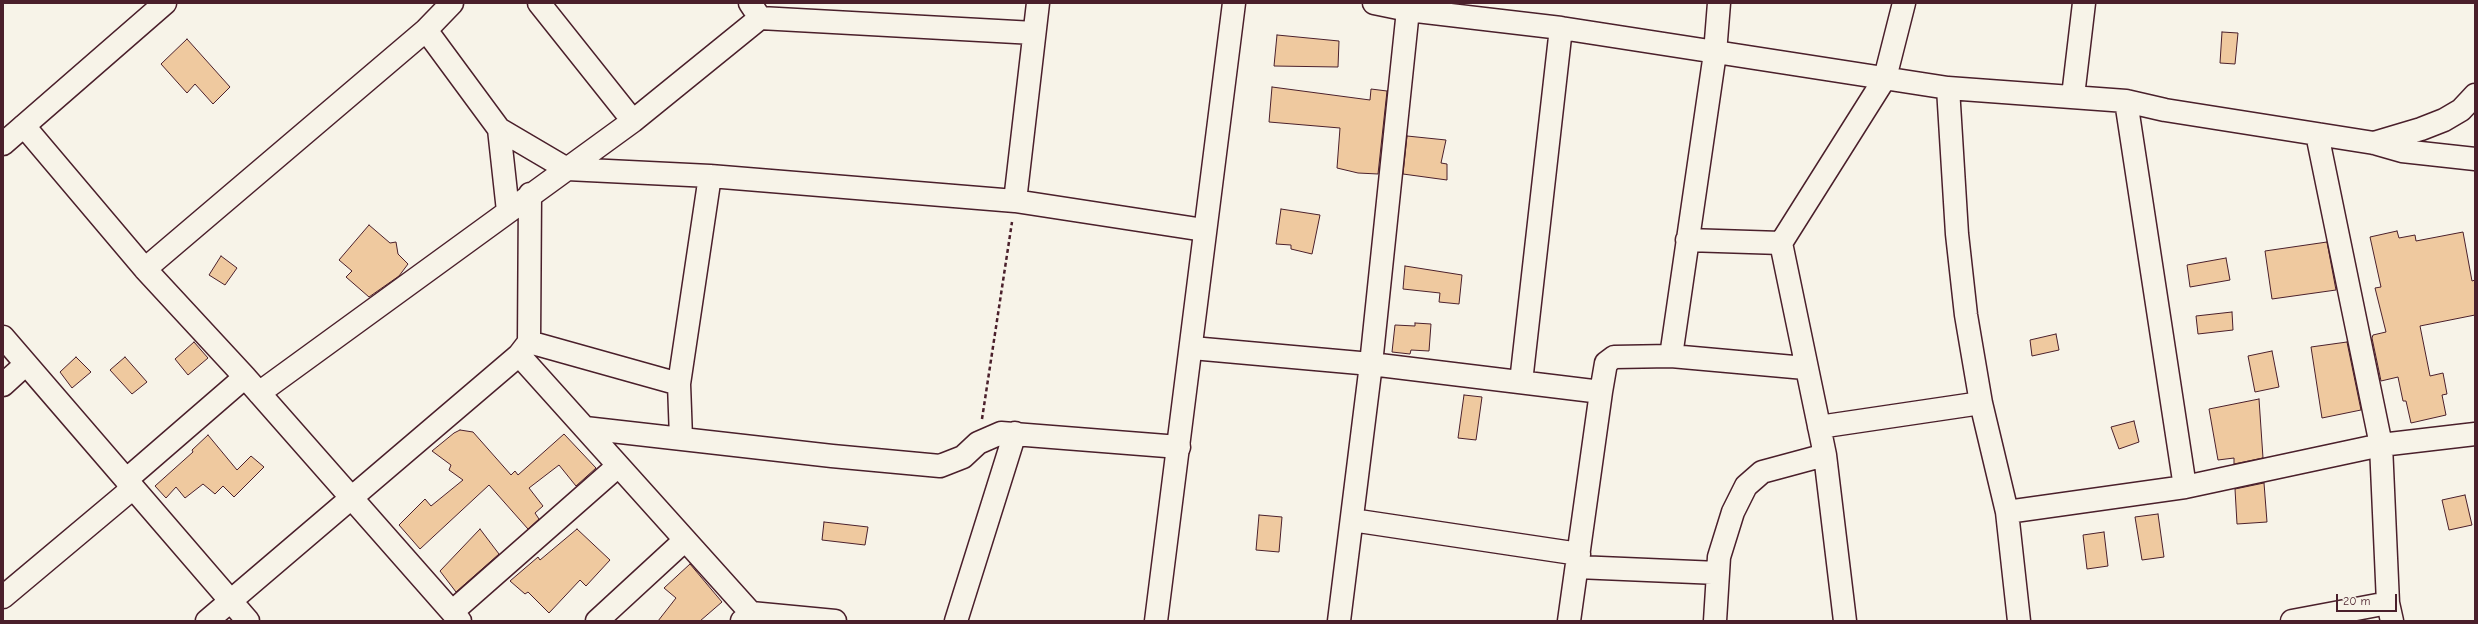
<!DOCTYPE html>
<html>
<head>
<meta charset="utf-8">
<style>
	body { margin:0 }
	#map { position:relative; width:2478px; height:624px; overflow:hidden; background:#f7f3e8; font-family:"Comic Neue",sans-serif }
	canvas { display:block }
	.frame { position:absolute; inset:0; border:4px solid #4a1f2b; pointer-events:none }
	.scale { position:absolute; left:2336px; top:594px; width:61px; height:18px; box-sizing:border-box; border:2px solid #4a1f2b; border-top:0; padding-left:5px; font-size:12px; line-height:14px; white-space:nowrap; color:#4a1f2b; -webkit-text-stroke:3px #f7f3e8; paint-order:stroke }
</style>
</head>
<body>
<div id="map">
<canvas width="2478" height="624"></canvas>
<div class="frame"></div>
<div class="scale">20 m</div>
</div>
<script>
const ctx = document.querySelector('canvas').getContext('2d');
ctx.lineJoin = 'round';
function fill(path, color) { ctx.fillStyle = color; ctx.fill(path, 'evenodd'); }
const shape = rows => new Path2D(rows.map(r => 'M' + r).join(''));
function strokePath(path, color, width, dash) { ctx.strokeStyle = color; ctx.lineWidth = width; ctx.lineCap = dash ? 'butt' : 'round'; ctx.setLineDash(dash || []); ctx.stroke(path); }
const building = shape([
	[2222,32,2238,33,2235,64,2220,63,2222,32],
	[1277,35,1339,41,1338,67,1274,66,1277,35],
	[187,39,230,87,213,104,195,84,187,93,161,64,187,39],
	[1272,87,1370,100,1371,89,1387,91,1378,174,1358,173,1337,168,1340,128,1269,122,1272,87],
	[1407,136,1446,140,1441,163,1447,164,1447,180,1403,174,1407,136],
	[1281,209,1320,215,1312,254,1291,249,1291,245,1276,244,1281,209],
	[369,225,390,243,396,242,398,254,408,264,399,276,369,297,346,277,352,271,339,260,369,225],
	[2397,231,2399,238,2415,235,2416,241,2463,232,2472,281,2475,280,2475,315,2420,326,2430,376,2443,373,2447,394,2442,395,2446,415,2411,423,2406,401,2403,401,2398,377,2381,381,2372,338,2373,335,2386,332,2375,288,2381,287,2370,237,2397,231],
	[2327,242,2336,290,2272,299,2265,251,2327,242],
	[221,256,237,268,225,285,209,275,221,256],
	[2226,258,2230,280,2190,287,2187,265,2226,258],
	[1405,266,1462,275,1459,304,1439,302,1440,293,1403,289,1405,266],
	[2232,312,2233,330,2198,334,2196,316,2232,312],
	[1415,323,1431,324,1429,351,1411,350,1410,354,1392,352,1395,325,1415,326,1415,323],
	[2056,334,2059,350,2032,356,2030,340,2056,334],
	[194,342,208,358,188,375,175,359,194,342],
	[2347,342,2361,410,2322,418,2311,347,2347,342],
	[2272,351,2279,387,2255,392,2248,356,2272,351],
	[76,357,91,372,72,388,60,372,76,357],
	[125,357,147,382,132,394,110,370,125,357],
	[1464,395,1482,397,1476,440,1458,438,1464,395],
	[2259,399,2263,458,2234,464,2234,458,2218,460,2209,409,2259,399],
	[2134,421,2139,442,2119,449,2111,427,2134,421],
	[460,430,473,432,511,475,515,471,518,475,564,434,596,468,576,486,559,465,529,488,543,506,535,513,539,519,528,529,489,485,420,549,399,525,425,499,431,506,463,480,449,470,451,465,432,451,454,433,460,430],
	[208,435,237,470,251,456,264,467,234,497,223,486,215,494,203,484,185,498,176,487,166,498,155,486,193,452,192,450,208,435],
	[2264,483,2267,522,2237,524,2235,489,2264,483],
	[2465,495,2472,525,2449,530,2442,500,2465,495],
	[2158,514,2164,557,2142,560,2135,517,2158,514],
	[1259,515,1282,517,1279,552,1256,550,1259,515],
	[824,522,868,527,865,545,822,540,824,522],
	[480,529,499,554,456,592,440,571,480,529],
	[577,529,610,560,586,586,580,580,549,613,528,592,525,594,510,581,538,557,540,560,577,529],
	[2104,532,2108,566,2087,569,2083,535,2104,532],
	[690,564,722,602,700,621,658,621,676,598,664,588,690,564]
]);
const path = shape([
	[982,419,1012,222]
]);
const street = shape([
	[539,3,633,121],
	[750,3,760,18],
	[1374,3,1408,10,1561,28,1948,88,2126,101,2165,110,2374,143,2402,151,2475,159],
	[426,30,499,129,567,169,710,176,1015,201,1204,230],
	[1948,88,1957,234,1966,315,1981,403,2007,512,2019,621],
	[2073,96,2084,3],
	[2126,101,2185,487],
	[24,126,145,269,245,377,460,621],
	[499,129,508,211],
	[2317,134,2381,445,2388,603,2392,621],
	[2374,143,2421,129,2444,120,2461,110,2475,95],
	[1015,201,1038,3],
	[1687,240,1781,243,1885,78,1904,3],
	[1781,243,1825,455,1845,621],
	[145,269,426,30,452,3],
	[3,337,248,621],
	[529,342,679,384],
	[1192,348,1371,364,1601,392,1606,363,1614,357,1671,356,1805,368],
	[519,355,751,613],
	[1671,356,1715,53,1719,3],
	[1521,382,1561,28],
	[3,385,26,364],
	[259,393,633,121,760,18,1034,33],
	[1819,427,1981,403],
	[585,428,832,456,940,466,963,457,978,443,1001,433,1179,447],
	[681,438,679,384,710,176],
	[126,480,245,377],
	[2007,512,2185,487,2381,445,2475,434],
	[1352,520,1579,554],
	[1577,567,1718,573],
	[3,597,133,488],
	[452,612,618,466],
	[207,621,519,355,529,342,530,194],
	[597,621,685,540],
	[742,621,751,613,835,621],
	[956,621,1015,433],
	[1339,621,1371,364,1408,10],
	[1569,621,1601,392],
	[1715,621,1719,557,1733,512,1746,486,1762,472,1825,455],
	[2292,621,2388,603]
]);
const secondary = shape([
	[3,144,165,3],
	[1156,621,1234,3]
]);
fill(building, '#efc99f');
strokePath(building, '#4a1f2b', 1);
strokePath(street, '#4a1f2b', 25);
strokePath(secondary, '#4a1f2b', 25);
strokePath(path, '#4a1f2b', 2.5, [4, 3]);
strokePath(street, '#f7f3e8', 22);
strokePath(secondary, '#f7f3e8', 22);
</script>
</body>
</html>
